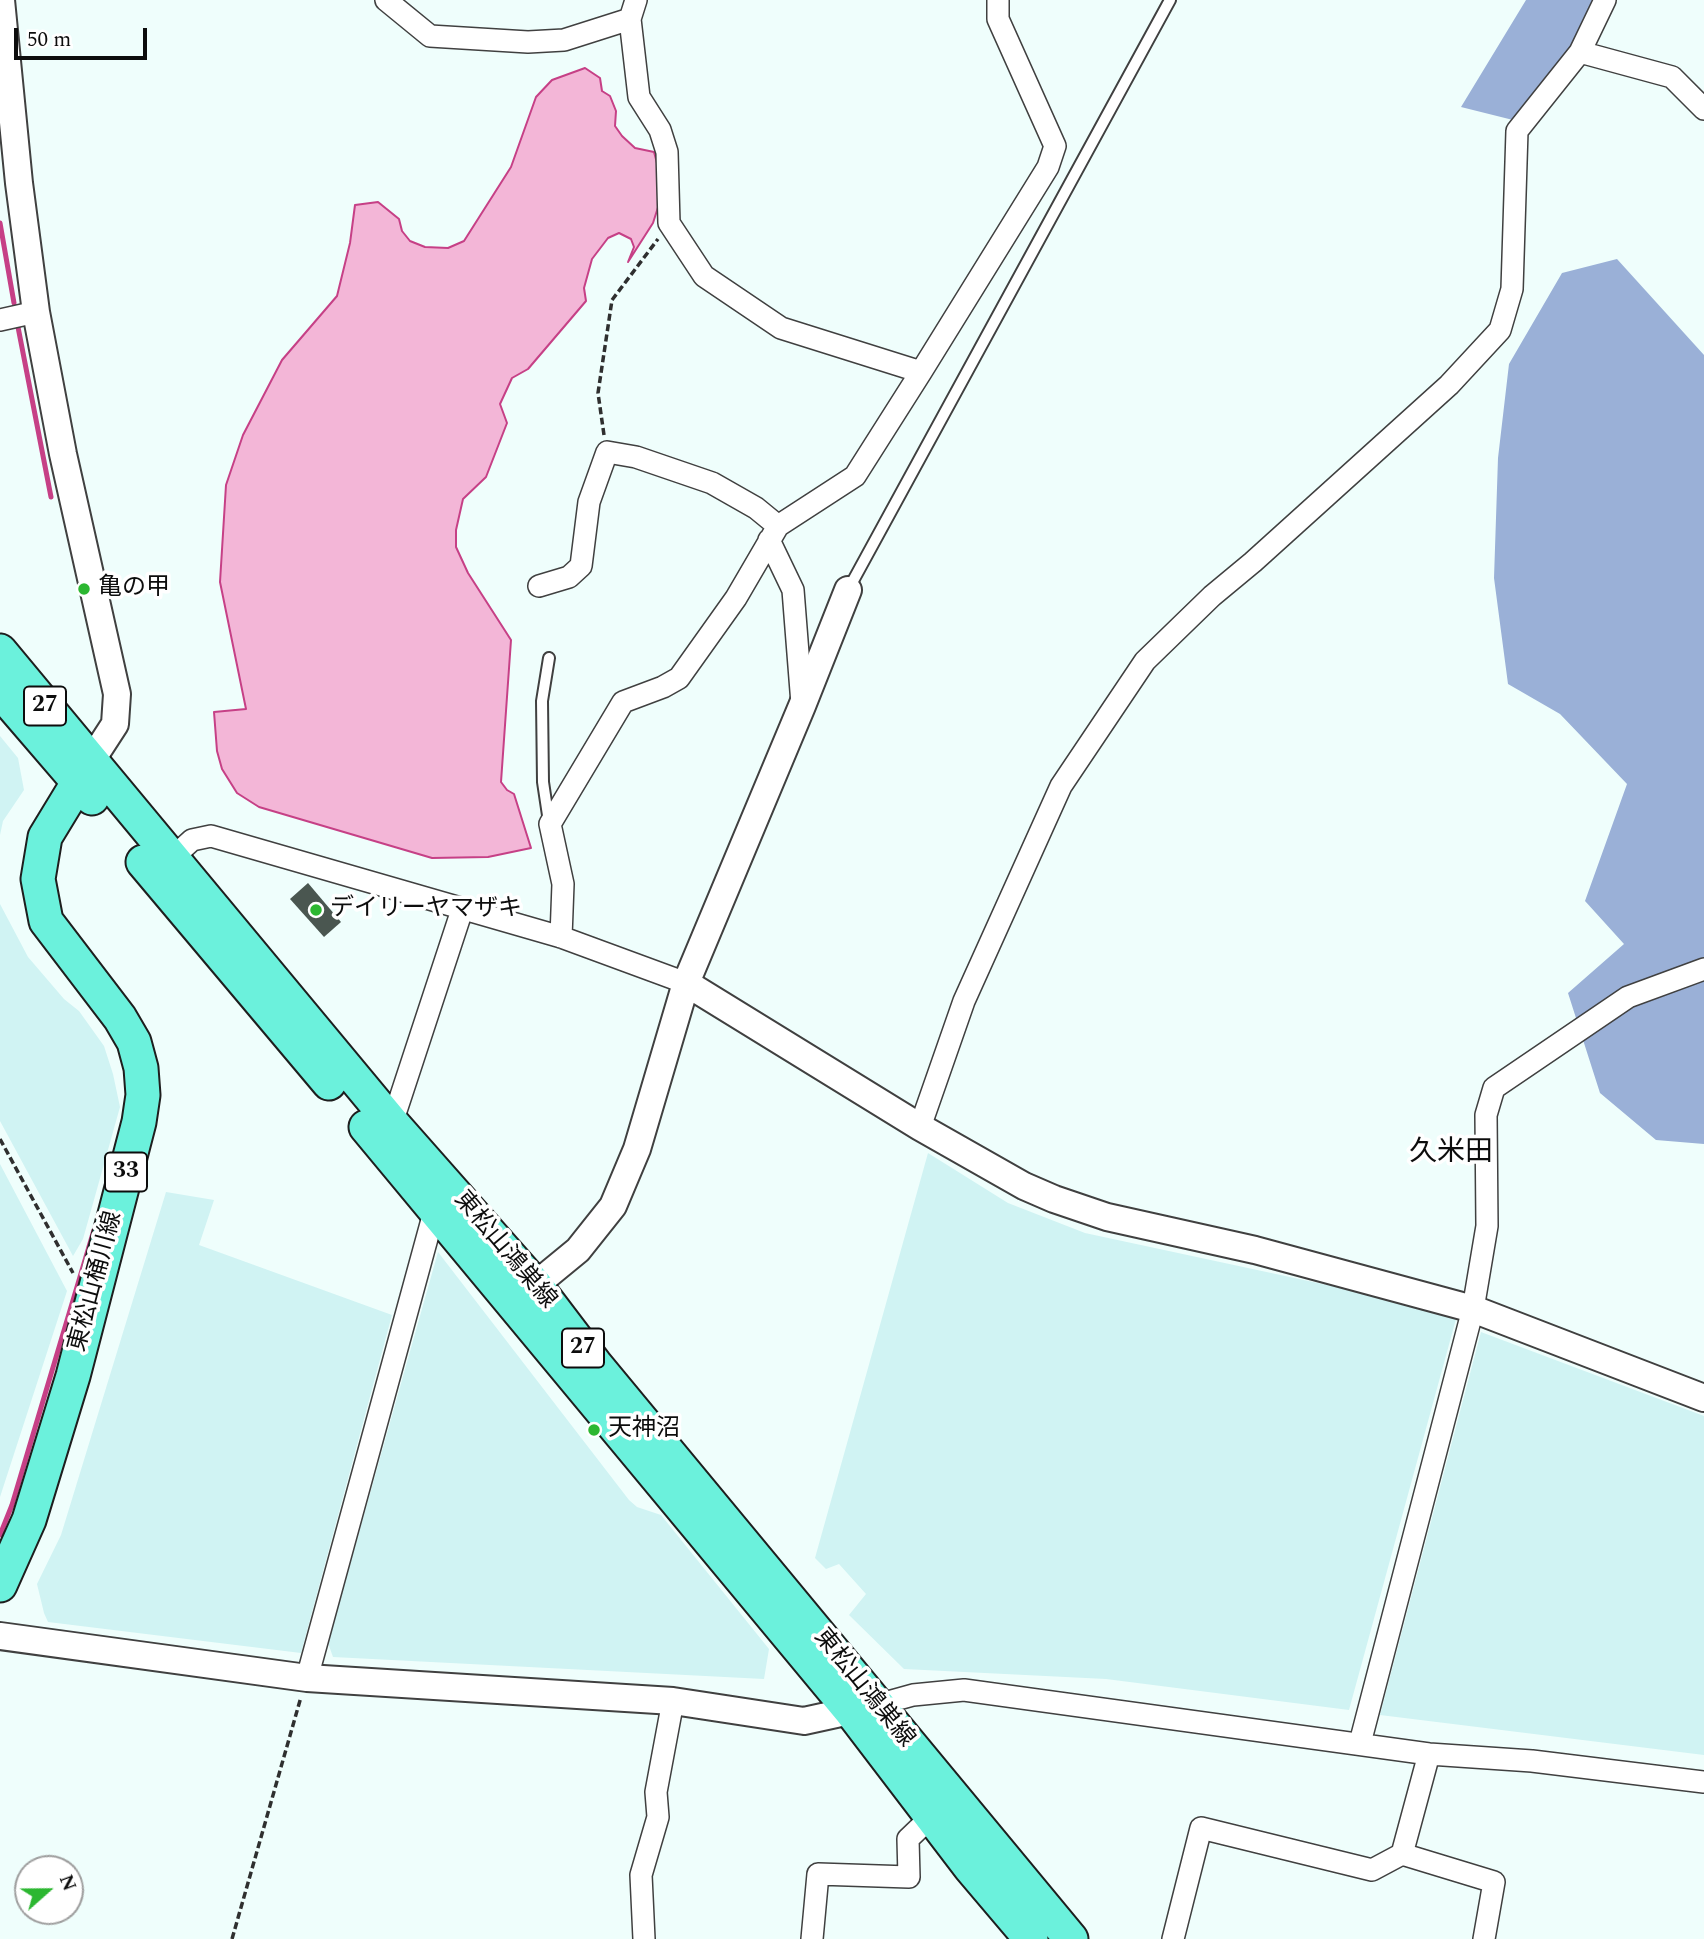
<!DOCTYPE html>
<html>
<head>
<meta charset="utf-8">
<style>
	body { margin:0 }
	#map { position:relative; width:1704px; height:1939px; overflow:hidden; background:#effefc; font-family:Spectral,serif }
	canvas { display:block }
	.north { position:absolute; left:14px; top:1855px; width:70px; height:70px; box-sizing:border-box; background:#fff; border:2px solid #9e9e9e; border-radius:50%; rotate:69deg; font-size:19px; font-weight:700; line-height:28px; text-align:center; color:#0d0d0d }
	.north::after { content:''; display:block; margin:auto; width:24px; height:32px; background:#2cb731; clip-path:polygon(50% 0,100% 100%,50% 72%,0 100%) }
	.scale { position:absolute; left:14px; top:28px; width:133px; height:32px; box-sizing:border-box; border:4px solid #0d0d0d; border-top:0; padding-left:9px; font-size:21px; line-height:24px; white-space:nowrap; color:#0d0d0d; -webkit-text-stroke:5px #fff; paint-order:stroke }
</style>
</head>
<body>
<div id="map">
<canvas width="1704" height="1939"></canvas>
<div class="north">N</div>
<div class="scale">50 m</div>
</div>
<script>
const ctx = document.querySelector('canvas').getContext('2d');
ctx.lineJoin = 'round';
function fill(path, color) { ctx.fillStyle = color; ctx.fill(path, 'evenodd'); }
const shape = rows => new Path2D(rows.map(r => 'M' + r).join(''));
function strokePath(path, color, width, dash) { ctx.strokeStyle = color; ctx.lineWidth = width; ctx.lineCap = dash ? 'butt' : 'round'; ctx.setLineDash(dash || []); ctx.stroke(path); }
function write(font, color, halo, rows, align = 'center') {
  ctx.font = font + ' Spectral,"Noto Sans JP",serif'; ctx.lineWidth = 7; ctx.setLineDash([]); ctx.textBaseline = 'middle'; ctx.strokeStyle = halo; ctx.fillStyle = color; for (const [text, x, y, turn = 0] of rows) {
    ctx.save(); ctx.translate(x, y); ctx.rotate((+turn || 0) * Math.PI / 180); ctx.textAlign = isNaN(turn) ? turn : align; if (halo) ctx.strokeText(text, 0, 0); ctx.fillText(text, 0, 0); ctx.restore();
  }
}
const farmland = shape([
	[0,736,18,758,24,790,3,821,0,835],
	[0,904,28,957,64,999,79,1011,104,1046,113,1074,120,1107,83,1239,73,1256,0,1121],
	[928,1153,1008,1203,1085,1233,1341,1288,1456,1319,1349,1710,1106,1679,904,1669,849,1615,866,1594,839,1564,826,1569,815,1558],
	[0,1164,67,1291,0,1497],
	[166,1192,214,1200,199,1245,392,1315,301,1653,48,1622,44,1613,37,1584,61,1535],
	[438,1252,629,1500,637,1507,661,1515,769,1649,764,1679,333,1657,328,1643],
	[1481,1332,1704,1416,1704,1755,1380,1715]
]);
const forest = shape([
	[1526,0,1610,0,1513,120,1461,107],
	[1617,259,1704,355,1704,1144,1656,1140,1600,1093,1568,993,1624,944,1585,901,1627,784,1560,714,1508,684,1494,578,1498,458,1509,364,1562,273]
]);
const water = shape([
	[585,68,600,78,602,91,610,96,616,111,615,126,622,136,635,148,654,152,660,174,660,201,653,223,628,262,634,247,631,239,619,233,608,238,592,259,584,288,586,301,528,369,512,378,500,404,507,423,486,477,463,499,456,530,456,547,468,573,511,640,501,782,507,790,514,794,531,848,488,857,432,858,259,807,237,793,222,769,217,751,214,712,246,709,220,582,226,485,243,435,282,360,337,296,350,243,355,205,378,202,399,219,402,231,410,241,425,247,448,248,464,241,511,167,536,97,552,80,585,68]
]);
const stream = shape([
	[0,223,14,303],
	[18,327,51,497],
	[0,1535,12,1505,94,1230]
]);
const building = shape([
	[308,883,341,922,324,937,290,899]
]);
const path = shape([
	[604,435,598,393,612,300,658,239],
	[0,1139,73,1273],
	[232,1939,301,1697]
]);
const service = shape([
	[848,590,1170,0],
	[549,658,542,701,543,782,549,822]
]);
const minor = shape([
	[386,0,430,36,528,42,564,40,630,19],
	[636,0,630,19,639,97,660,130,667,152,669,223,704,276,781,328,921,372],
	[1580,52,1672,77,1704,109],
	[0,320,36,312],
	[769,540,793,590,802,704],
	[539,586,569,577,581,566,589,502,607,452,636,457,712,483,756,508,778,526],
	[171,859,192,840,211,836,561,937,686,983],
	[561,937,563,884,550,824,623,702,663,687,679,678,736,598,778,526,855,476,921,372,1048,167,1055,146,998,19,998,0],
	[392,1123,462,910],
	[920,1127,964,1001,1061,786,1145,661,1212,596,1253,562,1449,385,1500,330,1512,289,1517,131,1580,52,1605,0],
	[307,1678,435,1209],
	[877,1705,913,1695,964,1690,1429,1754,1532,1761,1704,1782],
	[1360,1743,1473,1309,1487,1226,1486,1115,1494,1088,1628,997,1704,969],
	[1429,1754,1402,1854,1494,1882,1484,1939],
	[644,1939,641,1875,658,1817,656,1792,673,1701],
	[812,1939,818,1874,909,1877,908,1839,932,1816],
	[1173,1939,1201,1828,1372,1870,1402,1854]
]);
const tertiary = shape([
	[1,0,19,183,36,312,63,454,117,694,115,724,91,761],
	[686,983,920,1127,1024,1186,1054,1199,1107,1217,1255,1250,1473,1309,1704,1398],
	[522,1296,578,1250,613,1206,637,1149,686,983,802,706,848,590],
	[0,1636,307,1678,673,1701,804,1721,868,1707]
]);
const primary = shape([
	[0,651,392,1123,535,1285,595,1364,1071,1939],
	[0,691,92,798],
	[143,862,329,1083],
	[366,1127,851,1711,970,1867,1031,1939],
	[0,1585,29,1520,73,1376,139,1122,143,1095,141,1068,134,1042,120,1018,46,921,38,879,45,837,90,763]
]);
const markers = [
	[84,589,7,"#2cb731"],
	[316,910,7,"#2cb731"],
	[594,1430,7,"#2cb731"]
];
const shields = [
	[45,706,42],
	[126,1172,42],
	[583,1348,42]
];
const shieldNames = [
	["27",45,706],
	["33",126,1172],
	["27",583,1348]
];
const poiNames = [
	["亀の甲",98,589],
	["デイリーヤマザキ",330,910],
	["天神沼",608,1430]
];
const streetNames = [
	["東松山鴻巣線",504,1251,50],
	["東松山桶川線",97,1282,-75],
	["東松山鴻巣線",863,1689,51]
];
const quarterNames = [
	["久米田",1451,1155]
];
fill(farmland, '#d0f3f3');
fill(forest, '#9ab0d7');
fill(water, '#f3b6d7');
strokePath(water, '#c64086', 2);
strokePath(stream, '#c64086', 5);
fill(building, '#4a5650');
strokePath(service, '#404040', 14);
strokePath(minor, '#404040', 24);
strokePath(tertiary, '#404040', 30);
strokePath(primary, '#1e1e1e', 37);
strokePath(path, '#2f2f2f', 3.5, [7, 3.5]);
strokePath(service, '#fff', 10);
strokePath(minor, '#fff', 21);
strokePath(tertiary, '#fff', 26);
strokePath(primary, '#6bf1dc', 33);
for (const [x, y, r, color] of markers) { const dot = new Path2D(); dot.arc(x, y, r, 0, 2 * Math.PI); ctx.fillStyle = color; ctx.fill(dot); strokePath(dot, '#fff', 2.5); }
for (const [x, y, w] of shields) { const box = new Path2D(); box.roundRect(x - w / 2, y - 19.5, w, 39, 5); ctx.fillStyle = '#fff'; ctx.fill(box); strokePath(box, '#0d0d0d', 2); }
write('bold 23px', '#0d0d0d', null, shieldNames);
write('24px', '#0d0d0d', '#fff', poiNames, 'left');
write('24px', '#0d0d0d', '#fff', streetNames);
write('28px', '#0d0d0d', '#fff', quarterNames);
</script>
</body>
</html>
